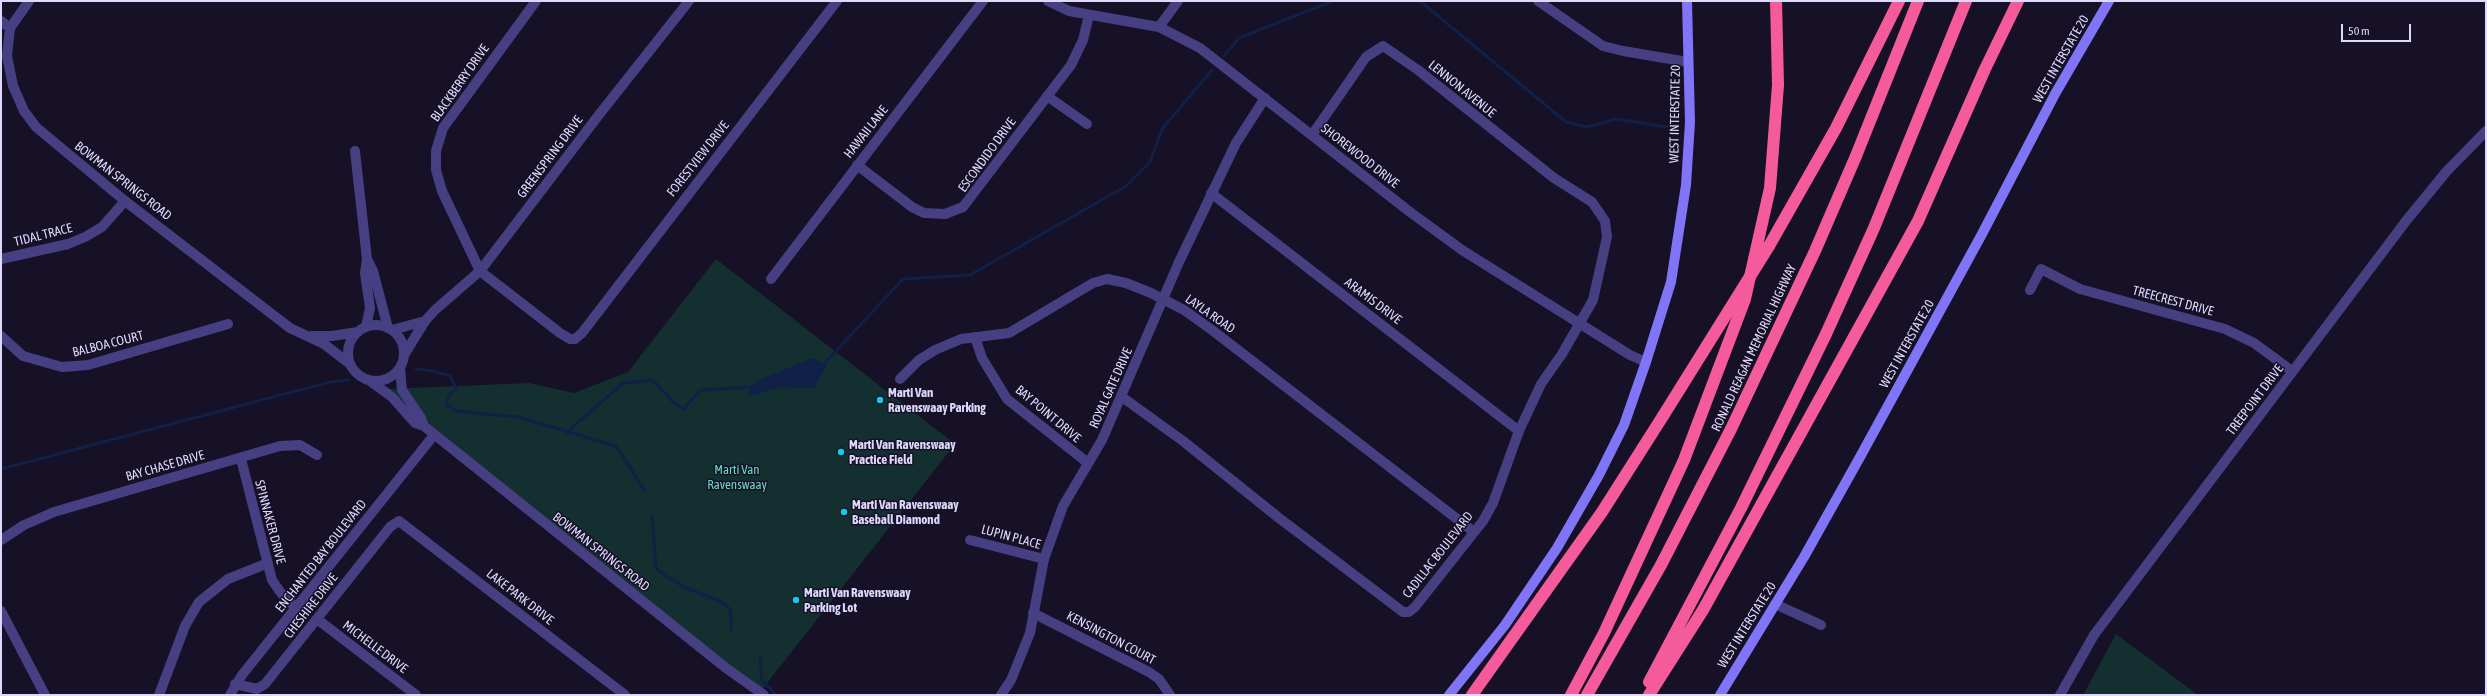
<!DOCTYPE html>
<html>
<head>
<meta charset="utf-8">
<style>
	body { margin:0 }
	#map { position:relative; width:2487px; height:696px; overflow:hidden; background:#161126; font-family:"Asap Condensed",sans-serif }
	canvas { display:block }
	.frame { position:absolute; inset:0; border:2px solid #dfd8fd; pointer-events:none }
	.scale { position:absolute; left:2341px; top:24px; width:70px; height:18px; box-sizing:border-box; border:2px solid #dfd8fd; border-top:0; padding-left:5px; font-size:12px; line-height:14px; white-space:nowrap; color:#dfd8fd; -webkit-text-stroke:3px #161126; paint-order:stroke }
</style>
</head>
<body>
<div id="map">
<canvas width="2487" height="696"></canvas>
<div class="frame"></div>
<div class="scale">50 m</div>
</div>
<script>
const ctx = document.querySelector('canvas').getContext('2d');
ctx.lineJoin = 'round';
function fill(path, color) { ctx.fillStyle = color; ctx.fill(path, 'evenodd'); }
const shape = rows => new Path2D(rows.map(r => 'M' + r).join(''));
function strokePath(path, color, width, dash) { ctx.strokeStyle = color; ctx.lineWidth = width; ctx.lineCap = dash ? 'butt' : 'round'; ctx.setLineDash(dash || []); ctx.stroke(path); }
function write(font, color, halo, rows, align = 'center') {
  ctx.font = font + ' "Asap Condensed",sans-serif'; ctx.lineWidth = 3; ctx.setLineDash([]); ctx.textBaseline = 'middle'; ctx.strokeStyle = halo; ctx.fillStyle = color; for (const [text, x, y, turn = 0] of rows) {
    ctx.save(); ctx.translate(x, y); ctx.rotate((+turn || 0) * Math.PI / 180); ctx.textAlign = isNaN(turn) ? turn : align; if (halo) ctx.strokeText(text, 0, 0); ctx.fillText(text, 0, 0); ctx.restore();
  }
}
const green = shape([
	[716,259,955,444,760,692,387,389,529,383,574,393,628,372],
	[2116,634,2198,695,2083,695]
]);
const water = shape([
	[813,358,827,366,814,388,781,387,749,396,750,388,761,379]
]);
const stream = shape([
	[1420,1,1566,122,1587,127,1616,119,1667,127],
	[1224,56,1239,38,1333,1],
	[822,366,903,279,970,275,1126,186,1150,162,1162,129,1212,70],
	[416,369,433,371,450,376,456,389,449,395,446,404,456,411,518,417,616,446,645,491],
	[566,433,623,383,653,380,673,402,684,409,700,390,752,387],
	[1,469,330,382,348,380],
	[652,516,656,568,666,576,686,588,720,601,731,610,731,630],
	[760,657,762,680,776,695]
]);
const minor = shape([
	[536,1,443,128,436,151,436,170,442,191,480,271,560,333,570,339,575,339,582,333,837,1],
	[1538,1,1603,46,1623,51,1688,62],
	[1,21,10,28],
	[1159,27,1178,1],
	[1047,96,1087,124],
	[355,151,367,259,373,271,388,328],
	[857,165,912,207,924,213,945,214,963,207,1071,65,1083,40,1089,15],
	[1211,193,1519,431],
	[1,259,68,244,85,237,102,227,125,201],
	[771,279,983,1],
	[2030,290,2041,269,2080,289,2225,329,2254,343,2292,371],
	[366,327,370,308,365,273,367,259],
	[392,330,425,321],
	[1,336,23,356,62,367,88,365,228,324],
	[975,337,982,358,1007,399,1088,463],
	[404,355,425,321,435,310,480,271,598,116,689,1],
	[900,379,919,360,935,350,961,339,1009,333,1093,283,1107,279,1126,283,1151,293,1184,310,1212,330,1474,532],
	[1122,397,1183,441,1279,518,1403,612,1409,612,1415,607,1483,521,1493,503,1519,431,1541,384,1562,354,1593,300,1607,237,1605,221,1592,202,1554,178,1418,70,1383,46,1366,57,1312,135],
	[241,459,272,580,281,593,296,608],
	[1,540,24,525,54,512,280,446,300,445,317,455],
	[970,540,1044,559],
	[1775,604,1821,625],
	[1,611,45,695],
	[1033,613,1149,672,1159,679,1170,695],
	[317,619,416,695],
	[235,684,257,689,265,684,390,527,399,521,625,695],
	[159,695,185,626,199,602,228,579,268,563],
	[230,695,242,675,434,435]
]);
const tertiary = shape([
	[29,1,10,28,7,56,13,86,24,111,36,127,125,201,290,328,324,344,350,364],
	[1048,1,1069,11,1159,27,1200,48,1410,212,1462,250,1630,355,1646,362],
	'348 353a28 28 0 1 1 56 0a28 28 0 1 1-56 0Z',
	[312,336,332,336,358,332],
	[400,368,402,390,421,418,424,426],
	[370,381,392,397,415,423,424,426,726,668,764,695],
	[1001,695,1011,680,1030,633,1044,559,1063,506,1102,440,1179,262,1236,143,1265,98],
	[2060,695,2094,635,2406,221,2446,172,2486,131]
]);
const secondary = shape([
	[1449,695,1505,625,1557,548,1599,475,1624,425,1646,362,1671,282,1686,185,1690,122,1687,1],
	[1720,695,1804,557,1860,457,1982,234,2055,94,2109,1]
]);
const motorway = shape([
	[1769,246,1836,128,1899,1],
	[1649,682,1741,508,1826,334,1874,228,1966,1],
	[1472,695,1602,512,1663,416],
	[1571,695,1604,633,1684,460,1745,299,1770,188,1778,85,1776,1],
	[1587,695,1661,565,1731,429,1815,251,1856,156,1918,1],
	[1649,695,1703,610,1918,221,1985,69,2018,1]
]);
const motorwayBridge = shape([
	[1663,416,1769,246]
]);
const markers = [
	[880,400,4,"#10ccf1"],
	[841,452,4,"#10ccf1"],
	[844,512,4,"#10ccf1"],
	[796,600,4,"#10ccf1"]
];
const streetNames = [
	["WEST INTERSTATE 20",2061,59,-60],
	["BLACKBERRY DRIVE",460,83,-55],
	["LENNON AVENUE",1462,89,39],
	["WEST INTERSTATE 20",1675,114,-89],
	["HAWAII LANE",866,132,-52],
	["ESCONDIDO DRIVE",987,155,-54],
	["SHOREWOOD DRIVE",1360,156,38],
	["GREENSPRING DRIVE",550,157,-53],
	["FORESTVIEW DRIVE",698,159,-52],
	["BOWMAN SPRINGS ROAD",123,181,38],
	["TIDAL TRACE",43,235,-14],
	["ARAMIS DRIVE",1373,301,37],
	["TREECREST DRIVE",2173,301,15],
	["LAYLA ROAD",1210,314,35],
	["BALBOA COURT",108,344,-14],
	["WEST INTERSTATE 20",1907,344,-61],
	["RONALD REAGAN MEMORIAL HIGHWAY",1754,348,-65],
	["ROYAL GATE DRIVE",1111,388,-66],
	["TREEPOINT DRIVE",2255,400,-53],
	["BAY POINT DRIVE",1048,414,40],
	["BAY CHASE DRIVE",165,466,-16],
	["SPINNAKER DRIVE",270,522,75],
	["LUPIN PLACE",1011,537,15],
	["BOWMAN SPRINGS ROAD",601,552,38],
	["CADILLAC BOULEVARD",1438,555,-52],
	["ENCHANTED BAY BOULEVARD",321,556,-52],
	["LAKE PARK DRIVE",520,597,38],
	["CHESHIRE DRIVE",311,606,-52],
	["WEST INTERSTATE 20",1747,625,-58],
	["KENSINGTON COURT",1111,638,28],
	["MICHELLE DRIVE",375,647,37]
];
const poiNames = [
	["Marti Van",888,393],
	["Ravenswaay Parking",888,408],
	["Marti Van Ravenswaay",849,445],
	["Practice Field",849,460],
	["Marti Van Ravenswaay",852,505],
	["Baseball Diamond",852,520],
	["Marti Van Ravenswaay",804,593],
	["Parking Lot",804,608]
];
const parkNames = [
	["Marti Van",737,470],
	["Ravenswaay",737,485]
];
fill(green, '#142f30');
fill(water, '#102046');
strokePath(stream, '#102046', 3);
strokePath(minor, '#463f82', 10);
strokePath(tertiary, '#463f82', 10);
strokePath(secondary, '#8175f7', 10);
strokePath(motorway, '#f55b9b', 12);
strokePath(motorwayBridge, '#f55b9b', 12);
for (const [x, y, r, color] of markers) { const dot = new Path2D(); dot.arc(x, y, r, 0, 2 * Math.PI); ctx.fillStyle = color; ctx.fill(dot); strokePath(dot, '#161126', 1.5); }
write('13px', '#dfd8fd', '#161126', streetNames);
write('bold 13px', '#dfd8fd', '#161126', poiNames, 'left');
write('13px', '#68d9c4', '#161126', parkNames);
</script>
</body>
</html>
